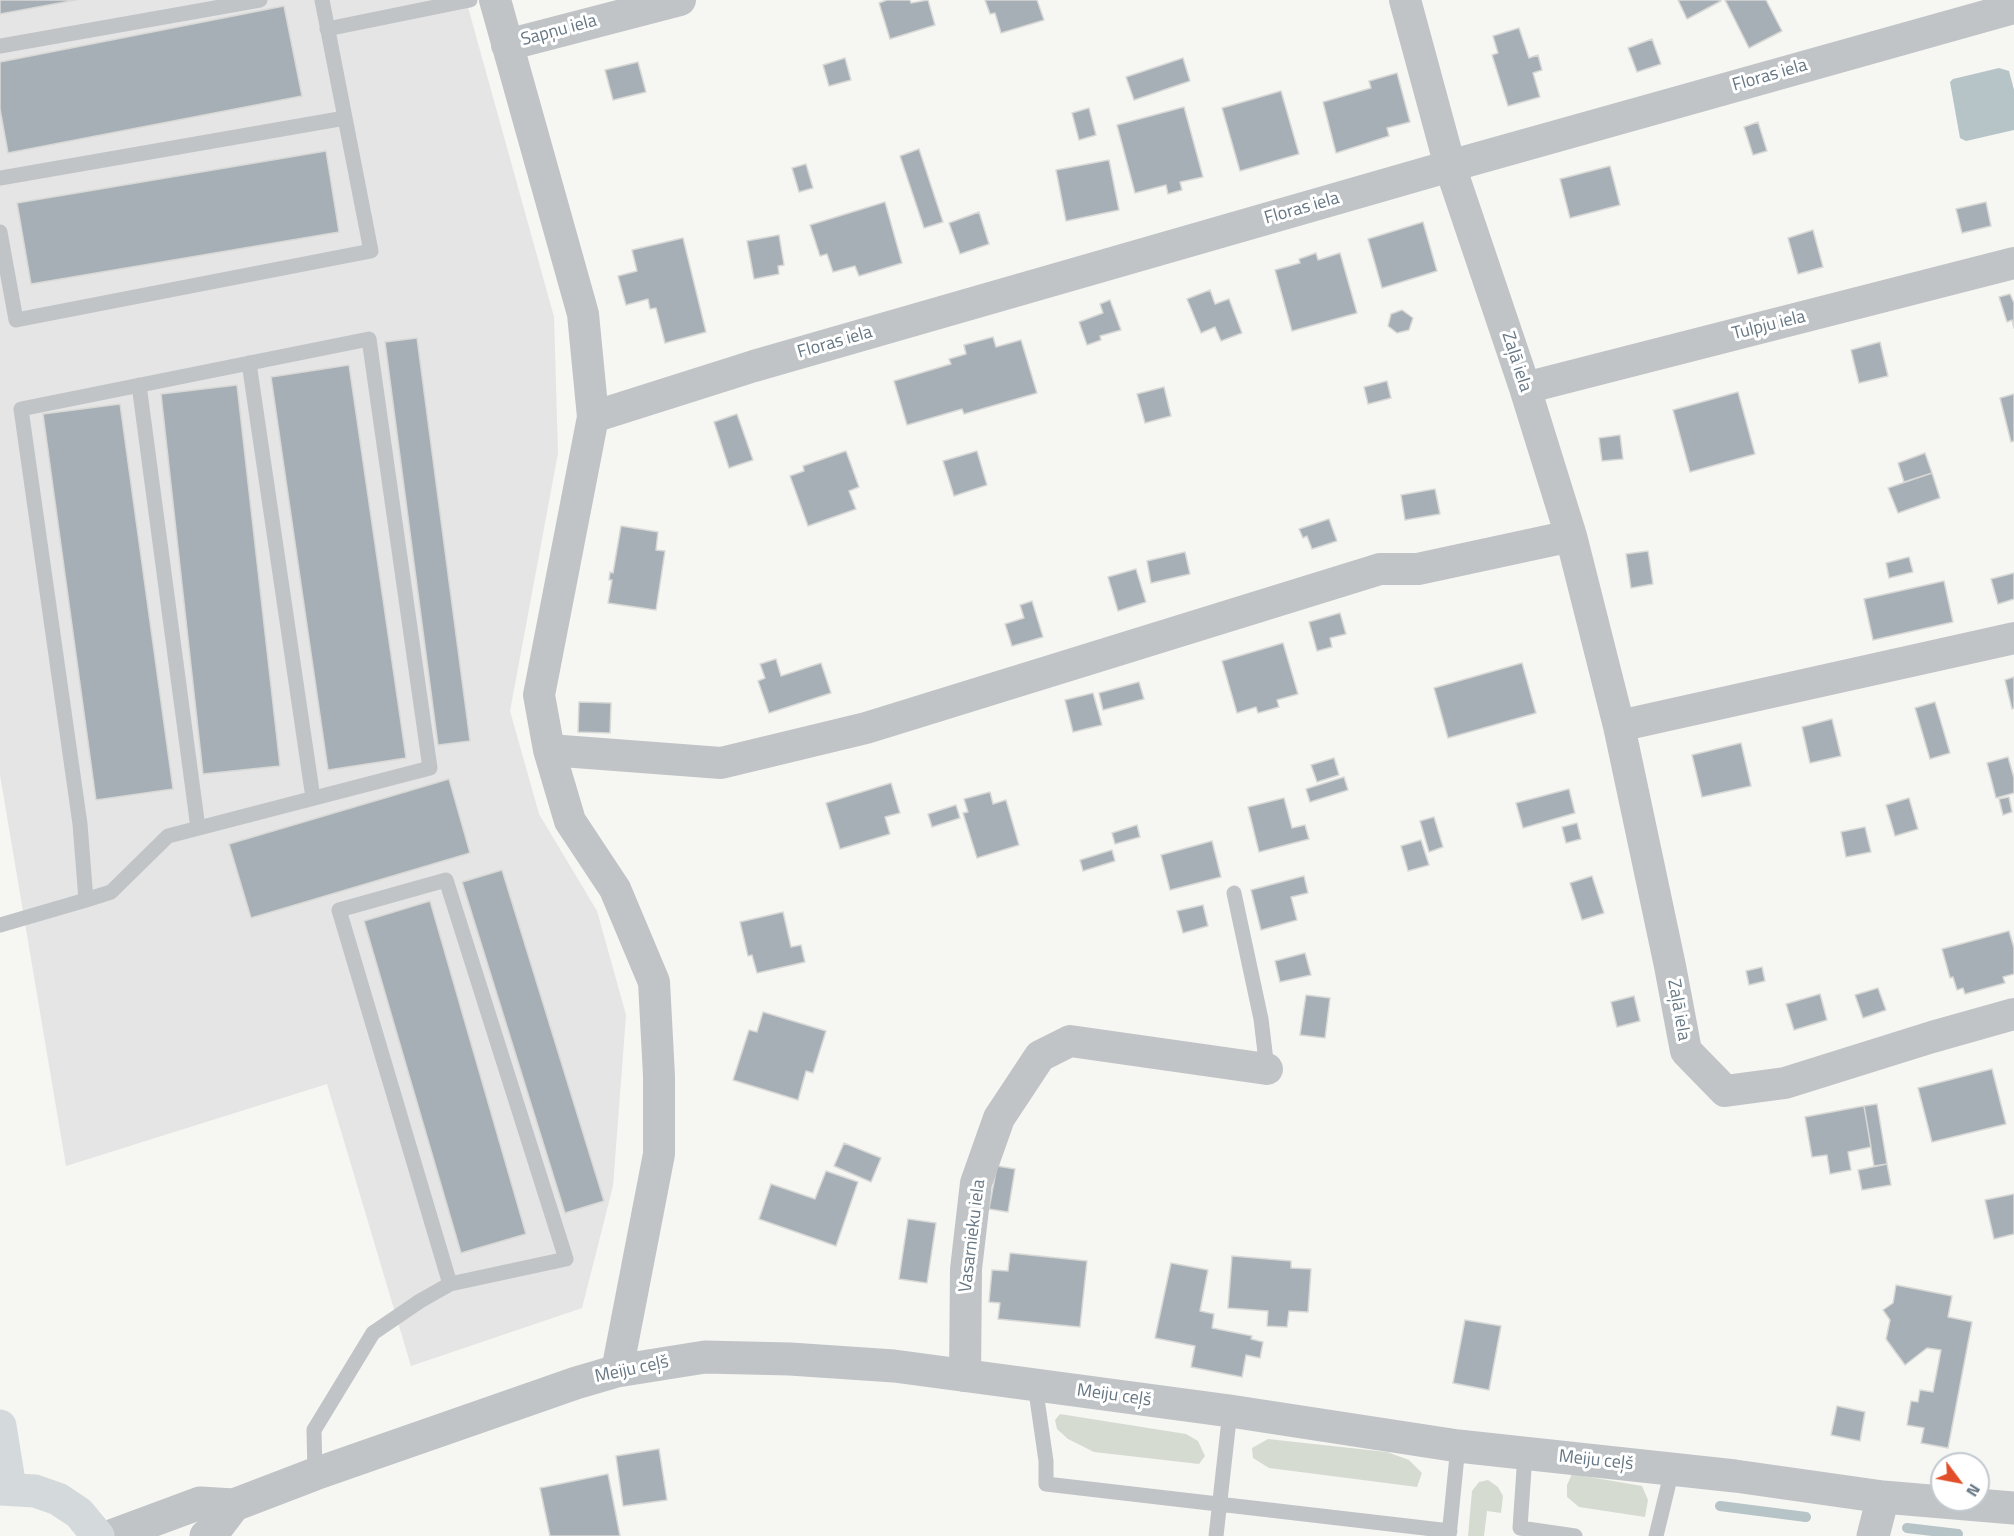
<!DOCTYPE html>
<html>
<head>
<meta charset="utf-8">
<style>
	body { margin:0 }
	#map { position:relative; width:2014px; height:1536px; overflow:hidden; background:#f6f6f3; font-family:"Titillium Web",sans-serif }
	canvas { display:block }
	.north { position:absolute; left:1930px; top:1452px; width:60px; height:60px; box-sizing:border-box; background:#fff; border:2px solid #c2c9ce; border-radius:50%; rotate:122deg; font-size:16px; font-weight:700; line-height:24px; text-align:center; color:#667784 }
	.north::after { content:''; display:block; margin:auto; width:21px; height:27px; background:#e14e29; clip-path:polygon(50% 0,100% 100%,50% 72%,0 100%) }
</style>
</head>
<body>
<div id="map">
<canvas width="2014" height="1536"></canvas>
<div class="north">N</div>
</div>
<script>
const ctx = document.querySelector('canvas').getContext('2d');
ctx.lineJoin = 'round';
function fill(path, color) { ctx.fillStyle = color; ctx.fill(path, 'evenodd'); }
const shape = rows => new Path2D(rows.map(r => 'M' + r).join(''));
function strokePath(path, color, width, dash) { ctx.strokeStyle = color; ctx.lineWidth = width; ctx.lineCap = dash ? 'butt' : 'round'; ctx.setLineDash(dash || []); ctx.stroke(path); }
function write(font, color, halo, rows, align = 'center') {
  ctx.font = font + ' "Titillium Web",sans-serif'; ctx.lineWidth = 6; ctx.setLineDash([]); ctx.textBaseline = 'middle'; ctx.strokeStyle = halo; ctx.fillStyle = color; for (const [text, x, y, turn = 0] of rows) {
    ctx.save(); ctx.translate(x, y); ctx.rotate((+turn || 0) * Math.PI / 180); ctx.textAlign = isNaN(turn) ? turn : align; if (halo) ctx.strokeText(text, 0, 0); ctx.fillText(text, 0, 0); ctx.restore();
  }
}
const built = shape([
	[0,0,466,0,554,317,558,453,510,711,539,814,597,911,626,1015,613,1186,582,1308,411,1366,327,1084,66,1166,0,775]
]);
const green = shape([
	[1060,1414,1186,1434,1198,1441,1205,1456,1199,1464,1094,1452,1068,1439,1057,1429,1055,1420],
	[1268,1439,1387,1452,1409,1460,1422,1473,1417,1487,1269,1468,1253,1458,1252,1448],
	[1572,1474,1642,1486,1648,1500,1645,1517,1579,1507,1567,1497,1567,1485],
	[1488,1480,1498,1487,1503,1496,1501,1513,1487,1511,1484,1536,1468,1536,1472,1491,1479,1482]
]);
const water = shape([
	[1999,68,2009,71,2014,90,2014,130,1966,141,1960,138,1950,82,1953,79]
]);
const stream = shape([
	[1720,1506,1806,1517],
	[1907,1528,1958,1534]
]);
const building = shape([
	[0,0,76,0,0,14,0,0],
	[887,0,910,0,911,3,928,0,935,25,890,39,879,3,887,0],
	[985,0,1037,0,1044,20,1001,33,995,13,990,14,985,0],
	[1678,0,1720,0,1721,1,1687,19,1678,0],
	[1725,0,1766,0,1782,31,1749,48,1725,0],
	[284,6,302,96,8,153,0,109,0,62,284,6],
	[1519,28,1529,58,1538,55,1542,70,1533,73,1540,97,1508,106,1492,55,1498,53,1493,36,1519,28],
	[1652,39,1661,64,1637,72,1628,48,1652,39],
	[845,58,851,80,829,86,823,65,845,58],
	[1183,58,1190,81,1134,100,1126,77,1183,58],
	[638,62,646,92,613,100,605,70,638,62],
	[1397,73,1410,122,1387,128,1389,136,1336,153,1323,102,1371,88,1369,81,1397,73],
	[1281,91,1299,154,1240,171,1222,108,1281,91],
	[1184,107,1203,177,1180,182,1182,190,1168,194,1166,185,1135,193,1117,125,1184,107],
	[1089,108,1096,135,1079,140,1072,113,1089,108],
	[1758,122,1767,151,1753,155,1744,127,1758,122],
	[919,149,943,222,924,228,900,156,919,149],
	[326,151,339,232,31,284,17,203,326,151],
	[1109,160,1119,210,1066,221,1056,170,1109,160],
	[806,164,813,188,799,192,792,168,806,164],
	[1610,166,1620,205,1570,218,1560,179,1610,166],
	[885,202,902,263,859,276,855,266,833,272,827,254,820,256,810,225,885,202],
	[1986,202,1991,226,1962,233,1956,209,1986,202],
	[979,212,989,244,960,254,949,223,979,212],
	[1423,222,1437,271,1382,288,1368,239,1423,222],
	[1813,230,1823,267,1798,274,1788,238,1813,230],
	[779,235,784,265,778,266,779,274,754,279,747,241,779,235],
	[683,238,706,332,665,343,656,308,650,309,648,299,626,305,618,276,637,271,632,250,683,238],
	[1316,253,1318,260,1340,253,1357,313,1292,331,1275,270,1300,263,1299,259,1316,253],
	[1210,290,1215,304,1229,299,1242,333,1221,341,1215,327,1201,333,1187,299,1210,290],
	[2010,294,2014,303,2014,328,2012,320,2007,322,1999,297,2010,294],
	[1110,300,1121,330,1100,336,1101,340,1087,345,1079,322,1103,313,1100,304,1110,300],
	[1402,310,1413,318,1409,330,1397,333,1388,326,1391,314,1402,310],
	[993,337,996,347,1021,340,1037,393,964,414,962,409,907,425,894,381,951,364,949,359,966,354,964,345,993,337],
	[417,338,470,741,438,745,385,342,417,338],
	[1880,342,1888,376,1859,383,1851,350,1880,342],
	[349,365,406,758,328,770,271,377,349,365],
	[1387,381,1391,398,1368,404,1364,387,1387,381],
	[237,385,280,766,203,774,161,394,237,385],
	[1164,387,1171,416,1145,423,1137,394,1164,387],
	[1738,392,1755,454,1690,472,1673,410,1738,392],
	[2014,394,2014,441,2011,442,2000,398,2014,394],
	[120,404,173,789,96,800,43,414,120,404],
	[737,414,753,460,729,468,714,422,737,414],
	[1620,435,1623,459,1602,461,1599,438,1620,435],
	[846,451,859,487,849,491,856,509,808,526,790,476,804,471,803,466,846,451],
	[977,451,987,485,954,496,943,461,977,451],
	[1925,453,1932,473,1904,482,1898,463,1925,453],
	[1932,473,1940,498,1898,513,1888,488,1932,473],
	[1435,489,1440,514,1405,520,1401,495,1435,489],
	[1329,519,1337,541,1312,549,1307,536,1303,538,1299,529,1329,519],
	[621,526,658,532,656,550,665,551,656,610,608,603,612,580,609,580,610,572,613,573,621,526],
	[1648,551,1653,584,1631,588,1626,554,1648,551],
	[1185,552,1190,574,1151,583,1147,561,1185,552],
	[1909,557,1913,572,1889,578,1886,563,1909,557],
	[1136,569,1146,602,1118,611,1108,577,1136,569],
	[2014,573,2014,599,1998,604,1991,579,2014,573],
	[1944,581,1953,622,1873,640,1864,599,1944,581],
	[1032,601,1043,637,1012,646,1005,624,1024,618,1020,605,1032,601],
	[1340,613,1346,634,1330,638,1332,647,1317,651,1309,622,1340,613],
	[1283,643,1298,694,1277,700,1279,707,1258,713,1256,707,1237,713,1222,661,1283,643],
	[776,659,781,676,821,663,831,693,769,713,758,681,765,678,760,664,776,659],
	[1522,663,1536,713,1448,738,1434,688,1522,663],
	[2014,677,2014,708,2012,709,2005,680,2014,677],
	[1139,682,1144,699,1103,710,1099,693,1139,682],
	[1093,693,1102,725,1073,732,1065,700,1093,693],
	[579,702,611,703,610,733,578,732,579,702],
	[1935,702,1950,753,1930,759,1915,708,1935,702],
	[1832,719,1841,756,1810,763,1802,727,1832,719],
	[1741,743,1751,786,1702,797,1692,755,1741,743],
	[2008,757,2014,778,2014,793,1996,798,1987,763,2008,757],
	[1334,758,1339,775,1317,782,1311,765,1334,758],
	[1344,777,1348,790,1310,802,1306,789,1344,777],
	[449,779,470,853,251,918,229,844,449,779],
	[891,783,900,813,885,817,890,834,840,849,826,803,891,783],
	[1569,789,1575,813,1523,828,1516,803,1569,789],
	[990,792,993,804,1006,800,1019,845,977,858,963,813,968,812,964,799,990,792],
	[2009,797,2012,812,2003,815,1999,799,2009,797],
	[1284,798,1292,828,1305,825,1309,839,1259,852,1248,807,1284,798],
	[1909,798,1918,829,1895,836,1886,805,1909,798],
	[956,805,960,818,932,827,928,814,956,805],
	[1434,817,1443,847,1429,852,1420,821,1434,817],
	[1577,823,1581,839,1566,843,1562,827,1577,823],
	[1137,825,1140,837,1115,844,1112,833,1137,825],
	[1865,827,1871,852,1846,857,1841,832,1865,827],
	[1421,840,1429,865,1408,871,1401,846,1421,840],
	[1212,841,1221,877,1170,890,1161,855,1212,841],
	[1112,850,1115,861,1083,871,1080,860,1112,850],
	[502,870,604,1201,565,1213,462,882,502,870],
	[1304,876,1308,893,1291,897,1297,920,1261,930,1251,890,1304,876],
	[1592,876,1604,913,1582,920,1570,883,1592,876],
	[430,901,526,1234,461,1253,364,921,430,901],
	[1203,905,1208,926,1183,933,1177,911,1203,905],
	[783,912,791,947,801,945,805,962,757,973,752,955,748,956,740,922,783,912],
	[2009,931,2014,948,2014,974,2003,977,2005,983,1965,994,1963,988,1957,990,1953,977,1950,978,1942,949,2009,931],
	[1305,953,1311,975,1280,982,1275,961,1305,953],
	[1762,967,1765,981,1749,985,1746,971,1762,967],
	[1878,988,1886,1010,1863,1018,1855,995,1878,988],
	[1820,994,1827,1020,1794,1030,1786,1004,1820,994],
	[1306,995,1330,998,1325,1038,1300,1035,1306,995],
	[1634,996,1640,1021,1617,1027,1611,1002,1634,996],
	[763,1012,826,1031,813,1073,806,1071,798,1100,733,1080,749,1030,757,1032,763,1012],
	[1992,1069,2006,1124,1932,1142,1918,1088,1992,1069],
	[1877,1104,1887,1164,1874,1166,1864,1106,1877,1104],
	[1864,1106,1871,1147,1848,1152,1851,1170,1830,1174,1827,1155,1812,1157,1805,1117,1864,1106],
	[844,1143,881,1158,871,1182,834,1166,844,1143],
	[1887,1164,1891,1185,1862,1190,1858,1170,1887,1164],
	[997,1166,1015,1169,1008,1212,989,1209,997,1166],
	[826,1171,858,1182,836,1246,759,1219,771,1184,815,1199,826,1171],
	[2014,1194,2014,1234,1994,1239,1985,1200,2014,1194],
	[908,1219,936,1223,927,1283,899,1279,908,1219],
	[1010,1253,1087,1261,1080,1327,998,1319,1000,1303,989,1302,992,1270,1008,1271,1010,1253],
	[1232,1256,1291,1261,1291,1268,1311,1269,1308,1312,1289,1311,1287,1327,1267,1326,1268,1311,1228,1308,1232,1256],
	[1171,1263,1208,1270,1200,1311,1214,1314,1212,1328,1252,1336,1251,1339,1263,1342,1260,1358,1246,1355,1242,1377,1191,1367,1195,1346,1155,1338,1171,1263],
	[1896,1285,1952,1296,1948,1317,1972,1322,1948,1448,1921,1443,1924,1428,1907,1425,1911,1401,1918,1402,1920,1390,1933,1392,1941,1350,1927,1348,1905,1365,1886,1339,1890,1320,1883,1310,1893,1303,1896,1285],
	[1465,1320,1501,1326,1489,1390,1453,1383,1465,1320],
	[1837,1406,1865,1412,1860,1441,1831,1435,1837,1406],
	[659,1449,667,1500,623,1506,616,1456,659,1449],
	[608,1474,620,1536,550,1536,540,1488,608,1474]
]);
const service = shape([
	[327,29,470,0],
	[0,46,260,0],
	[0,178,345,118],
	[0,232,16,320,371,251,322,0],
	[249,363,313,798],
	[139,385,198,828],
	[1234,893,1261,1019,1267,1069],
	[0,925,86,900,111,892,168,836,430,768,369,339,21,409,80,824,86,900],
	[1035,1385,1046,1461,1046,1484,1450,1531],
	[1525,1454,1520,1528,1575,1536],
	[315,1474,314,1430,373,1333,420,1301,450,1284,339,910,446,880,566,1259,450,1284],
	[1216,1536,1230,1411],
	[1449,1536,1458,1446],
	[1656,1536,1672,1470]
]);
const minor = shape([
	[495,0,583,314,593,417,539,695,549,750,570,821,615,889,654,982,659,1076,659,1154,617,1371],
	[1405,0,1450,166,1525,388,1571,536,1619,726,1670,966,1686,1051,1725,1091,1785,1083,1932,1037,2014,1014],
	[507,45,680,0],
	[1525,388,2014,263],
	[593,417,754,366,1450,166,2014,8],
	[1619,726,2014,638],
	[549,750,721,763,866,728,1380,569,1418,569,1571,536],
	[965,1376,966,1269,976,1183,999,1118,1040,1056,1070,1041,1267,1069]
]);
const tertiary = shape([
	[111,1536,200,1503,234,1505,315,1474,576,1383,617,1371,705,1357,790,1359,894,1366,1230,1411,1458,1446,1735,1476,1883,1497,2014,1508],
	[206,1536,212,1534,234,1505],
	[1873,1536,1883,1497]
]);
const secondary = shape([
	[0,1426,10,1488],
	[0,1489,35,1491,58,1499,79,1513,98,1536]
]);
const streetNames = [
	["Sapņu iela",559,31,-15],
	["Floras iela",1770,76,-16],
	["Floras iela",1302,209,-16],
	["Tulpju iela",1769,326,-14],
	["Floras iela",835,343,-16],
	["Zaļā iela",1516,362,72],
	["Zaļā iela",1678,1010,80],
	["Vasarnieku iela",973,1236,-83],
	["Meiju ceļš",632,1370,-12],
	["Meiju ceļš",1114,1396,8],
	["Meiju ceļš",1596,1461,6]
];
fill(built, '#e4e5e4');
fill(green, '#d6dbd2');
fill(water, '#b6c3c7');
strokePath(stream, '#b6c3c7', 10);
fill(building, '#a6afb5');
strokePath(building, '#d8d8d6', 1.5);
strokePath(service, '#c0c4c7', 15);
strokePath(minor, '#c0c4c7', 32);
strokePath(tertiary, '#c0c4c7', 33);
strokePath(secondary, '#d4d9dc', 33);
write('18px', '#667784', '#fff', streetNames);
</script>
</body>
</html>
